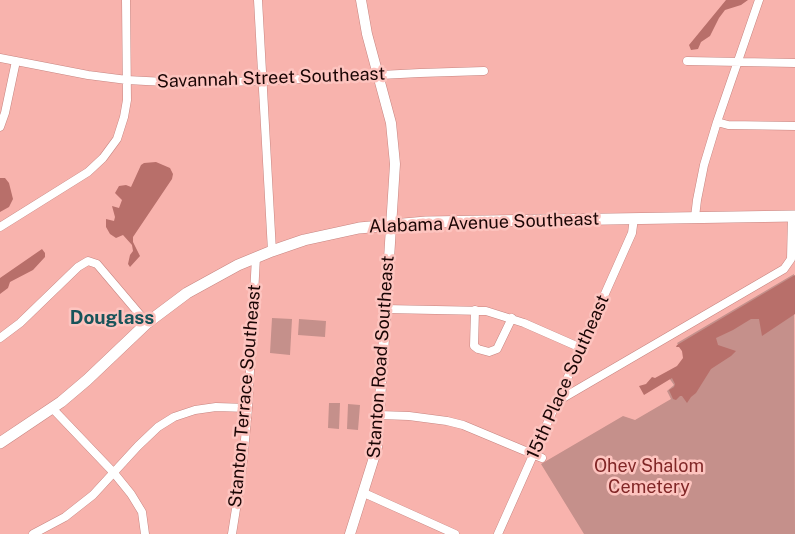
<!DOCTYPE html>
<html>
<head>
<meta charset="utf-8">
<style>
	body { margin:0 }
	canvas { display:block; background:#f8b3ad }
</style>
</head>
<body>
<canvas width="795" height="534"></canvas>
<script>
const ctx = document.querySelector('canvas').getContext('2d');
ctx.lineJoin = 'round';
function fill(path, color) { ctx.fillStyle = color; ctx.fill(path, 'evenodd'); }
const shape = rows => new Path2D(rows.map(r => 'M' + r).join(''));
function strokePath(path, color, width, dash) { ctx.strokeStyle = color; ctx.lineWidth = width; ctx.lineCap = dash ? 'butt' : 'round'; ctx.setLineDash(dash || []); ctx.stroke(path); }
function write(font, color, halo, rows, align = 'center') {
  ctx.font = font + ' "Public Sans",sans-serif'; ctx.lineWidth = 5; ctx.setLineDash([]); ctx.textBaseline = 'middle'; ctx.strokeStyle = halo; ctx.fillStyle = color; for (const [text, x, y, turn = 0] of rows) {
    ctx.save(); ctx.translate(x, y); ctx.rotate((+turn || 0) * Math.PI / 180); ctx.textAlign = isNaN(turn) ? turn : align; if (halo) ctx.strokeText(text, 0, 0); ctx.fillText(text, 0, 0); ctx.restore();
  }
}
const green = shape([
	[794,274,795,534,584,534,541,464,623,416,635,420,671,399,667,391,674,385,669,378,691,365,677,343],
	[272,318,292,319,290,355,270,353],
	[299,319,326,321,325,337,298,335],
	[329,403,340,403,339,429,328,428],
	[348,404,360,405,358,430,347,429]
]);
const forest = shape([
	[726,0,748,0,741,5,725,10,719,18,710,36,701,42,698,49,691,50,689,45],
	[156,162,170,168,173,174,172,179,133,237,133,242,140,256,130,267,128,264,130,255,133,251,132,245,123,235,116,238,110,234,106,227,106,219,114,221,115,217,112,206,119,208,122,200,115,193,119,186,126,185,131,187,141,165,144,163],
	[0,178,5,178,9,183,13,199,9,207,0,212],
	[42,249,45,253,45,257,33,270,10,282,8,288,0,294,0,278],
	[795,275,795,314,762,336,759,319,751,319,733,330,716,338,718,345,736,351,731,356,711,369,696,393,691,397,687,403,682,396,680,396,676,400,673,399,669,390,674,387,675,384,672,378,644,395,639,386,646,384,652,377,655,378,677,366,683,358,682,351,679,347,676,347,677,345]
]);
const minor = shape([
	[258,0,272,251],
	[0,58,88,75,127,80,184,83,262,81,420,73,484,71],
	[687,61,795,63],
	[717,122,728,125,795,126],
	[0,127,5,113,16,61],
	[695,217,697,200,704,165,717,122,759,0],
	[0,227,88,172,103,158,117,139,124,117,127,100,126,0],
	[385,309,486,311,524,323,581,348],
	[475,310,474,346,478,349,489,352,497,349,512,318],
	[0,338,20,323,78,267,88,261,97,264,147,323],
	[556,402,784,269,791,259,792,216],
	[52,408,114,473,131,494,142,512,145,534],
	[379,415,409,416,447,421,463,425,542,458],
	[364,493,455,534],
	[33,534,65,517,93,495,138,446,158,427,174,417,195,410,216,407,248,408],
	[232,534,242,471,248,408,256,257],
	[498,534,632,233,634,218]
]);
const tertiary = shape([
	[350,534,377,448,395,164,391,123,367,34,361,0]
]);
const secondary = shape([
	[0,443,61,402,87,380,147,323,187,293,238,265,272,251,304,240,359,228,426,222,795,216]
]);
const streetNames = [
	["Savannah Street Southeast",271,78,-2],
	["Alabama Avenue Southeast",484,223,-2],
	["Stanton Road Southeast",381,357,-86],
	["15th Place Southeast",568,377,-66],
	["Stanton Terrace Southeast",245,396,-85]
];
const parkNames = [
	["Ohev Shalom",649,466],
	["Cemetery",649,487]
];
const neighbourhoodNames = [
	["Douglass",112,318]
];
fill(green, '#c5908b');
fill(forest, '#b86f6a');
strokePath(minor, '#c78580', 9);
strokePath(tertiary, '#c78580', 11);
strokePath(secondary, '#c78580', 12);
strokePath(minor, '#fff', 8);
strokePath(tertiary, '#fff', 10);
strokePath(secondary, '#fff', 11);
write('18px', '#1a0504', '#fdc4bf', streetNames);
write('18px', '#812727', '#fdc4bf', parkNames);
write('bold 19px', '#18545a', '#fdc4bf', neighbourhoodNames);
</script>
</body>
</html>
